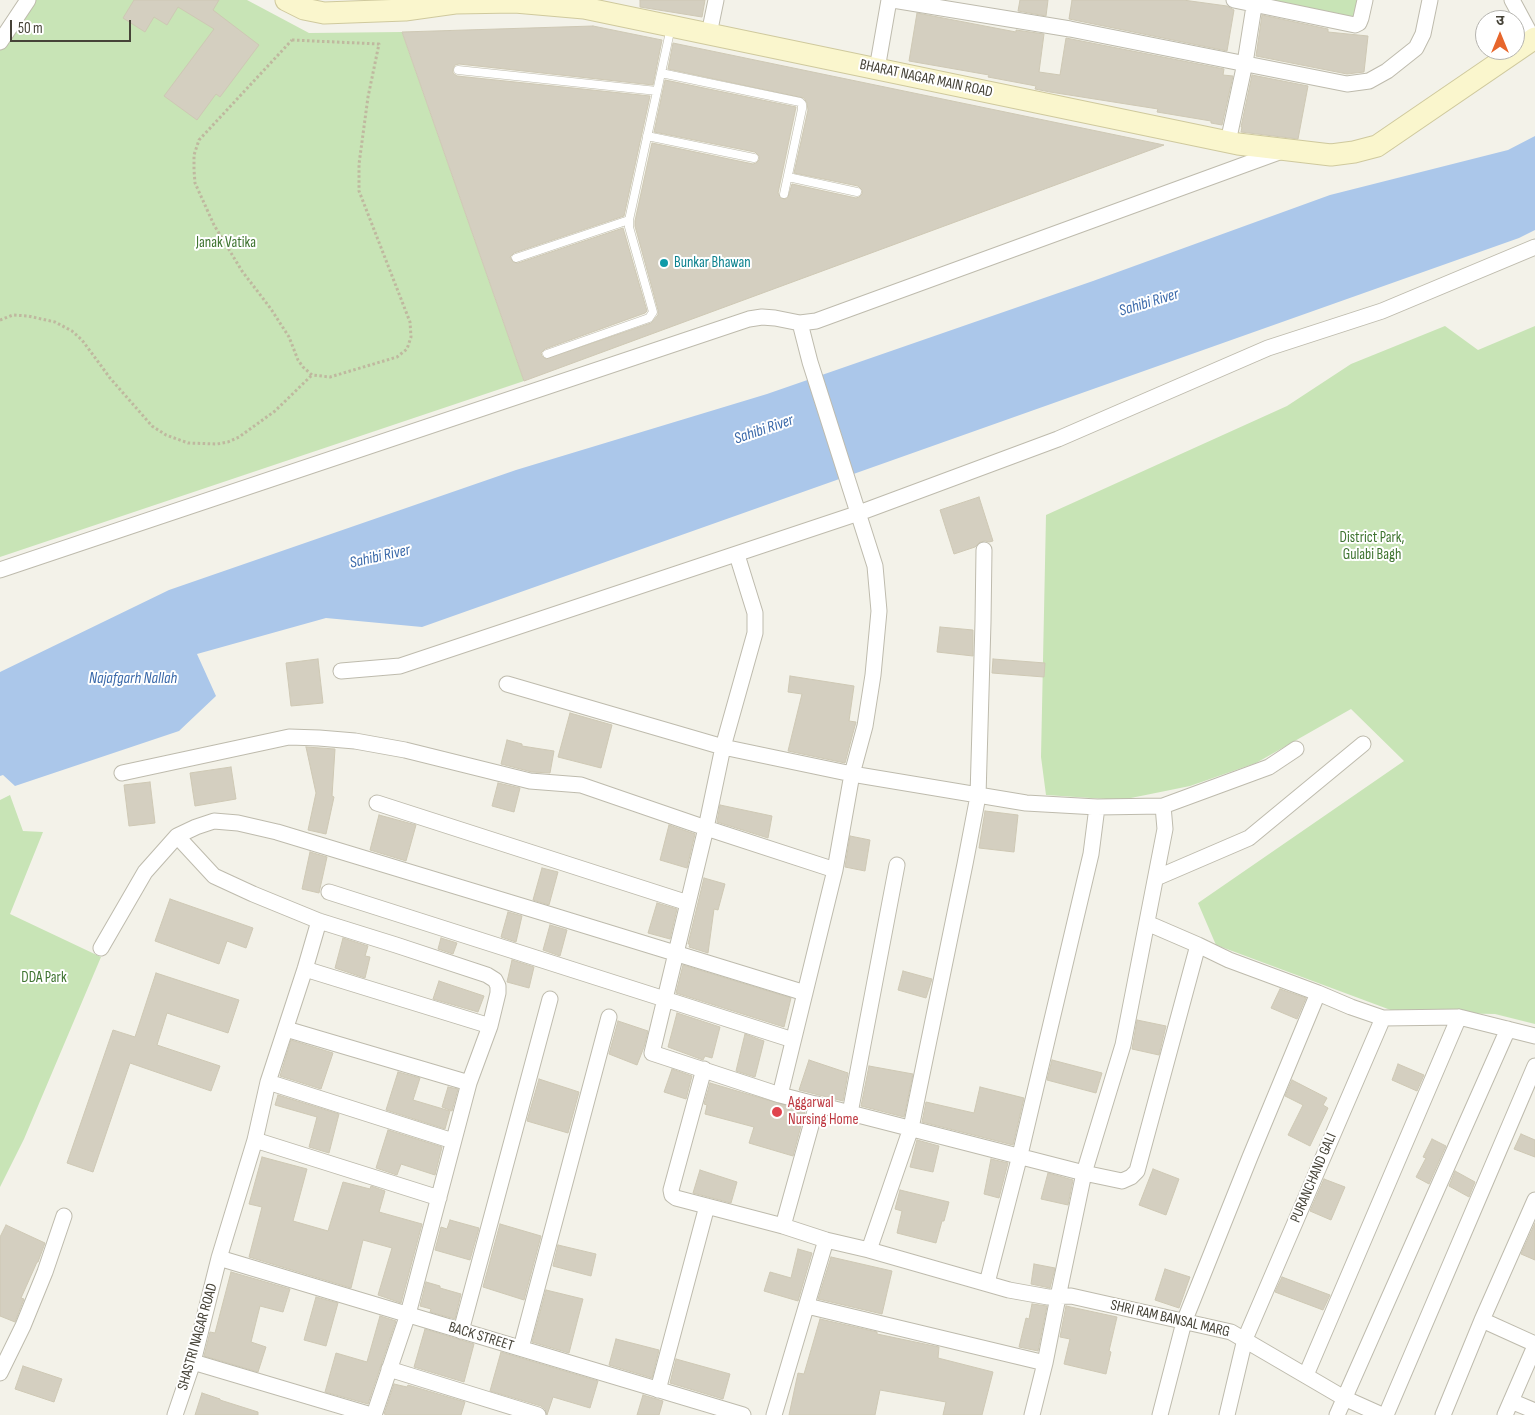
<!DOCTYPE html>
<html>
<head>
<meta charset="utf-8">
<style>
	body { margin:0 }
	#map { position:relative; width:1535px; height:1415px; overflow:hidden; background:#f3f2e9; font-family:"Sofia Sans Condensed","Noto Sans Devanagari",sans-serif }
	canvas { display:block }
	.north { position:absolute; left:1475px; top:10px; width:50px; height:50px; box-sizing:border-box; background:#fff; border:1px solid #b5b4af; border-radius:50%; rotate:0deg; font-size:14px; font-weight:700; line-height:20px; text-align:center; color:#464338 }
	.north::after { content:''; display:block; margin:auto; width:18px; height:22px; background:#e7662c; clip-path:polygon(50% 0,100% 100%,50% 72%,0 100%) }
	.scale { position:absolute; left:10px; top:20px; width:121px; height:22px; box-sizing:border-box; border:2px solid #464338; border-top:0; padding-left:6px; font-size:15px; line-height:18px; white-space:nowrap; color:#464338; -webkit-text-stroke:4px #fff; paint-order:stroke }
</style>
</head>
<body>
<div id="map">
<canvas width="1535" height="1415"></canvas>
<div class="north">उ</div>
<div class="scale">50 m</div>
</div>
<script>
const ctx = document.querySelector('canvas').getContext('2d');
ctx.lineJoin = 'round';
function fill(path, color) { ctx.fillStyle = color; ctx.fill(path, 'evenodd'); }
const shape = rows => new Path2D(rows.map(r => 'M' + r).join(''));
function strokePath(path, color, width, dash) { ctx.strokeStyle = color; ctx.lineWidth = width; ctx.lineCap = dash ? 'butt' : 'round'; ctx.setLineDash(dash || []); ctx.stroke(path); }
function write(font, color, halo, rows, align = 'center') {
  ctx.font = font + ' "Sofia Sans Condensed",sans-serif'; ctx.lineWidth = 4; ctx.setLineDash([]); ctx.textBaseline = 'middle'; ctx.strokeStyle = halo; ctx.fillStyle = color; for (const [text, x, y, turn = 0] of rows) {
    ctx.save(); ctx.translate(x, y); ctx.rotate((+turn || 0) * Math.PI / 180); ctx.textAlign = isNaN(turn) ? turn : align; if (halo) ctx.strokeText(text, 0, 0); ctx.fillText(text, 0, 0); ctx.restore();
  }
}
const green = shape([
	[30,0,247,0,309,33,402,32,524,381,0,557,0,46],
	[1268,0,1357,0,1354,17],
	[1445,326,1478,350,1535,326,1535,1024,1495,1014,1396,1012,1216,945,1198,903,1404,761,1351,709,1256,763,1190,786,1121,800,1046,795,1041,757,1046,515,1287,406,1351,364],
	[10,795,23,831,43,832,10,914,101,957,24,1139,0,1187,0,800]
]);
const water = shape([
	[1535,136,1535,230,1519,238,422,627,326,618,197,654,216,696,179,731,15,786,3,775,0,776,0,672,169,590,516,470,767,394,1093,281,1330,195,1508,150]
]);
const building = shape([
	[134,0,219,0,213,10,259,45,220,97,216,94,197,120,164,96,214,29,178,7,167,25,154,17,145,32,123,18,134,0],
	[640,0,705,0,702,17,640,7,640,0],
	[1020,0,1048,0,1046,16,1018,11,1020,0],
	[1072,0,1183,0,1227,6,1234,10,1227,51,1069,19,1072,0],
	[917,13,1016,32,1016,30,1044,34,1039,72,1060,75,1066,38,1224,69,1223,75,1233,76,1222,125,1211,123,1211,121,1157,112,1158,109,1050,92,1035,89,1036,86,988,77,989,75,909,61,917,13],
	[1262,15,1328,29,1328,32,1368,36,1364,72,1347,74,1256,56,1262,15],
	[593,26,662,40,653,85,459,64,455,65,453,69,453,73,457,76,650,96,624,216,514,253,510,257,513,262,518,263,623,228,647,311,645,313,545,349,541,353,542,356,546,359,651,323,658,315,658,310,635,226,635,221,652,143,753,164,756,163,759,160,759,156,755,152,654,132,665,80,796,107,778,193,781,198,785,199,788,197,792,184,856,198,859,197,862,194,862,190,858,186,794,173,808,110,807,103,804,98,668,69,673,43,1164,145,524,381,402,32,593,26],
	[1252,75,1308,86,1298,139,1241,132,1242,127,1241,127,1252,75],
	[979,497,993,541,989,542,985,541,980,542,975,547,954,554,940,510,979,497],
	[940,627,973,630,973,656,937,652,940,627],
	[318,659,323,703,291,706,286,663,318,659],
	[993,659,1045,663,1044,677,992,673,993,659],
	[790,676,854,686,849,721,856,722,845,763,788,751,802,694,788,692,790,676],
	[570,713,612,725,601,768,558,757,570,713],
	[507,740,522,744,522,746,554,751,550,773,532,772,501,764,507,740],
	[306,747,335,749,332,796,334,797,326,834,308,830,316,793,306,747],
	[231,767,236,799,195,806,190,773,231,767],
	[150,782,155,823,129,826,124,785,150,782],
	[498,783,520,788,514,812,492,806,498,783],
	[720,805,772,816,768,838,717,822,720,805],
	[985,811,1018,815,1014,852,979,848,985,811],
	[379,815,416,825,406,861,370,850,379,815],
	[669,825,695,834,687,868,660,860,669,825],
	[850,836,870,840,865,871,845,867,850,836],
	[310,852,327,857,319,893,302,889,310,852],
	[542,868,558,872,549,905,533,900,542,868],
	[704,878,725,884,718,910,714,909,708,953,689,947,690,944,688,944,704,878],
	[170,899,253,928,246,948,227,941,219,964,155,941,170,899],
	[657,903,677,909,670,939,648,933,657,903],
	[508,912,522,916,516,942,501,937,508,912],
	[550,925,567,930,560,956,543,950,550,925],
	[343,938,368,946,365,956,370,957,365,978,335,968,343,938],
	[441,938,457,943,453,954,438,949,441,938],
	[512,960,534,967,529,988,507,982,512,960],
	[683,965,791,998,784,1027,676,993,683,965],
	[903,971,932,979,926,998,898,990,903,971],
	[156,973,239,1000,228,1033,167,1013,157,1045,220,1066,211,1091,130,1063,93,1172,67,1163,113,1030,135,1037,156,973],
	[439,981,484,996,478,1012,433,999,439,981],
	[1280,989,1306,998,1297,1019,1271,1008,1280,989],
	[677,1013,720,1027,712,1058,705,1056,703,1060,668,1047,677,1013],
	[1137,1020,1166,1026,1159,1055,1132,1049,1137,1020],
	[618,1021,648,1031,644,1047,637,1065,609,1054,618,1021],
	[745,1034,764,1041,755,1077,736,1071,745,1034],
	[291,1040,333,1053,321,1089,280,1076,291,1040],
	[809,1060,848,1073,843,1101,799,1090,809,1060],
	[1052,1060,1102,1073,1096,1093,1047,1080,1052,1060],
	[1398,1064,1424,1075,1417,1091,1392,1080,1398,1064],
	[869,1066,913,1074,904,1117,861,1106,869,1066],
	[672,1069,692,1076,686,1099,664,1092,672,1069],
	[398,1072,420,1078,413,1100,450,1111,445,1129,386,1110,398,1072],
	[539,1079,579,1092,568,1133,527,1121,539,1079],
	[1292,1080,1327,1098,1323,1105,1328,1108,1310,1146,1288,1135,1303,1105,1285,1096,1292,1080],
	[710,1083,805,1111,793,1156,749,1143,754,1127,705,1114,707,1105,704,1104,710,1083],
	[448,1087,458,1089,452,1111,442,1107,448,1087],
	[980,1087,1024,1098,1013,1145,922,1122,926,1102,974,1113,980,1087],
	[278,1095,339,1114,329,1153,309,1147,317,1117,275,1105,278,1095],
	[388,1130,442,1147,435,1175,401,1164,397,1175,376,1168,388,1130],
	[1521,1134,1535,1140,1535,1157,1514,1149,1521,1134],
	[1432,1139,1446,1146,1429,1184,1416,1177,1426,1158,1423,1157,1432,1139],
	[917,1140,939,1146,933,1172,910,1167,917,1140],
	[262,1157,307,1169,293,1221,328,1231,343,1182,370,1189,371,1186,385,1191,379,1212,422,1224,401,1303,378,1295,392,1248,363,1240,351,1288,249,1257,262,1207,249,1204,262,1157],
	[991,1159,1008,1163,999,1198,984,1194,991,1159],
	[1153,1169,1179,1179,1166,1215,1139,1205,1153,1169],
	[700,1170,737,1182,731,1203,693,1193,700,1170],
	[1455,1171,1475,1182,1469,1197,1449,1186,1455,1171],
	[1048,1173,1073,1180,1068,1205,1041,1199,1048,1173],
	[1324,1179,1345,1187,1331,1220,1310,1211,1324,1179],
	[900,1190,949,1202,944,1221,942,1221,936,1243,897,1233,902,1211,895,1209,900,1190],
	[450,1220,479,1228,470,1260,435,1250,441,1227,447,1229,450,1220],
	[1535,1223,1535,1260,1521,1254,1535,1223],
	[500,1224,541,1236,524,1300,483,1287,500,1224],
	[6,1225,45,1243,38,1262,37,1262,21,1298,24,1299,15,1322,0,1316,0,1237,6,1225],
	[558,1245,596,1254,591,1276,553,1266,558,1245],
	[798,1249,812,1253,798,1301,764,1291,770,1272,791,1278,798,1249],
	[831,1257,892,1271,882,1314,818,1299,831,1257],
	[1034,1264,1055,1268,1050,1288,1031,1284,1034,1264],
	[1165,1269,1190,1277,1179,1308,1155,1300,1165,1269],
	[231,1272,290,1289,283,1312,260,1306,251,1342,266,1347,258,1372,204,1356,210,1332,215,1333,231,1272],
	[1282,1277,1330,1295,1323,1310,1275,1292,1282,1277],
	[426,1282,440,1286,440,1288,461,1294,455,1319,430,1312,431,1309,420,1306,426,1282],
	[546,1290,583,1299,569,1353,532,1342,546,1290],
	[316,1297,338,1303,326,1346,304,1340,316,1297],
	[1032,1304,1047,1306,1038,1351,1019,1347,1026,1318,1029,1319,1032,1304],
	[1066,1306,1117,1317,1109,1351,1111,1352,1106,1374,1064,1364,1070,1339,1060,1337,1066,1306],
	[380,1316,396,1321,368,1404,325,1392,336,1353,367,1362,380,1316],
	[820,1319,877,1332,877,1334,939,1347,938,1358,993,1372,982,1415,943,1415,946,1402,880,1390,875,1415,789,1415,798,1373,804,1374,820,1319],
	[425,1329,474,1344,464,1382,414,1367,425,1329],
	[616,1339,659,1350,652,1378,609,1365,616,1339],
	[501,1352,598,1381,590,1408,553,1397,547,1415,545,1409,541,1406,490,1391,501,1352],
	[676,1359,730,1374,723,1399,670,1383,676,1359],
	[23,1366,62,1379,54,1402,15,1389,23,1366],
	[394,1384,407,1387,408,1385,465,1402,461,1415,388,1415,384,1414,394,1384],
	[202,1393,220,1399,220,1400,258,1412,258,1415,195,1415,202,1393],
	[643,1395,663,1401,659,1415,637,1415,643,1395]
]);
const path = shape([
	[292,40,379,44,368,97,359,164,359,191,410,322,411,337,407,349,397,357,330,377,312,375,303,367,298,360,289,337,271,309,242,271,214,225,195,183,194,170,194,155,199,140,292,40],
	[0,320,13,315,28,316,55,322,72,331,82,340,110,378,152,426,166,435,188,443,217,444,228,442,239,437,275,411,312,375]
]);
const lane = shape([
	[458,70,657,91],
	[661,73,800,102,802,104,802,109,784,194],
	[647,136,754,158],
	[788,177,857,192],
	[516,258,629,220],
	[547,354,649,318,653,312,629,227,629,220,671,27]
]);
const street = shape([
	[893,0,1070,29,1347,84,1369,81,1387,71,1416,48,1423,34,1430,0],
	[1234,0,1355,25,1359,23,1361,18,1365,0],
	[1512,0,1533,39],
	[709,34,716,0],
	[0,42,28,0],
	[877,69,889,0],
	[1228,142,1245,63,1255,0],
	[737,555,755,613,755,633,723,747,706,828,652,1053,780,1095,1084,1173,1122,1181,1131,1177,1137,1171,1198,945],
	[0,570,749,319,762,317,775,318,800,323,816,321,1282,151],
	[341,671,400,666,859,513,1058,439,1268,348,1382,311,1535,247],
	[507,684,723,747,852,774,1026,803,1097,807,1163,806,1269,767,1296,749],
	[122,773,289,737,319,738,355,741,405,750,530,781,581,785,706,828,835,870],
	[377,803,688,903],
	[177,836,214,876,253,894,319,921,396,945,487,975,495,980,498,986,498,993,490,1026,469,1083],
	[1156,878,1249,838,1363,744],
	[329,892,793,1040],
	[1147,923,1198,945,1229,960,1318,993,1351,1007,1383,1018,1459,1017,1535,1036],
	[101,948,145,872,177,836,196,827,214,821,238,823,277,832,551,915,805,993],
	[305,969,490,1026],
	[286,1029,469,1083,408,1314,374,1415],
	[704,1069,671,1190,672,1195,676,1198,783,1226,826,1240,869,1250,1009,1290,1048,1297,1071,1296,1231,1332,1344,1398,1382,1415],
	[268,1082,453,1141],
	[780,1095,835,870,852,774,865,726,873,675,879,611,875,566,810,362,800,323],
	[850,1113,897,865],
	[255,1140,439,1198],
	[783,1226,817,1104],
	[869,1250,911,1128,965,864,978,796,983,622,984,550],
	[219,1258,743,1415],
	[987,1283,1020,1155,1091,854,1097,807],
	[807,1306,1045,1363],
	[1482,1320,1535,1200],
	[461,1331,550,999],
	[521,1348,609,1017],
	[193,1362,371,1415],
	[389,1369,538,1415],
	[0,1373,23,1326,45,1272,64,1216],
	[1306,1375,1459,1017],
	[658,1390,707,1206],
	[1511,1401,1535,1411],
	[175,1415,193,1362,219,1258,255,1140,268,1082,305,969,319,921],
	[774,1415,826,1240],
	[1032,1415,1045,1363,1058,1297,1084,1173,1123,1045,1165,829,1163,806],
	[1160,1415,1184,1322,1250,1157,1318,993],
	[1227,1415,1245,1339,1383,1018],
	[1337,1415,1508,1029],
	[1386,1415,1535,1066],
	[1443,1415,1482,1320,1535,1344],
	[1505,1415,1535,1346]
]);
const secondary = shape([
	[286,0,304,9,324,13,405,10,455,3,515,2,584,8,1238,144,1331,155,1354,152,1377,146,1535,38]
]);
const markers = [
	[664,263,5,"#0f9aa8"],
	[777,1112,6,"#e0444e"]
];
const streetNames = [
	["BHARAT NAGAR MAIN ROAD",926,79,12],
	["PURANCHAND GALI",1314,1178,-67],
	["SHRI RAM BANSAL MARG",1170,1319,13],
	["SHASTRI NAGAR ROAD",198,1337,-74],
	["BACK STREET",481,1337,17]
];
const parkNames = [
	["Janak Vatika",226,243],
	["District Park,",1372,538],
	["Gulabi Bagh",1372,555],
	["DDA Park",44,978]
];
const cultureNames = [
	["Bunkar Bhawan",674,263]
];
const healthNames = [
	["Aggarwal",788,1103],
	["Nursing Home",788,1120]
];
const waterNames = [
	["Sahibi River",1149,303,-17],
	["Sahibi River",764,430,-19],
	["Sahibi River",380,557,-13],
	["Najafgarh Nallah",133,679]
];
fill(green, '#c8e4b6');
fill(water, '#abc7ea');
fill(building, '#d4cfc0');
strokePath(building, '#cec8b4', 1);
strokePath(lane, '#bebbad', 9);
strokePath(street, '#bebbad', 17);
strokePath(secondary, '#cfc99d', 23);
strokePath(path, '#bfb89f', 3, [2.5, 2.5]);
strokePath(lane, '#fff', 8);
strokePath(street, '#fff', 15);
strokePath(secondary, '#faf6cd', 21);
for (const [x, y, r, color] of markers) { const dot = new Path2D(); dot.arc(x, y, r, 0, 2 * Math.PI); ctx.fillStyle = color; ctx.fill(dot); strokePath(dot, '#fff', 2); }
write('15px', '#464338', '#fff', streetNames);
write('15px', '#3f7430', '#fff', parkNames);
write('15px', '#0d838f', '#fff', cultureNames, 'left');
write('15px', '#be3a42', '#fff', healthNames, 'left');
write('italic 16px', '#3a69aa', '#fff', waterNames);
</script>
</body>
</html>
